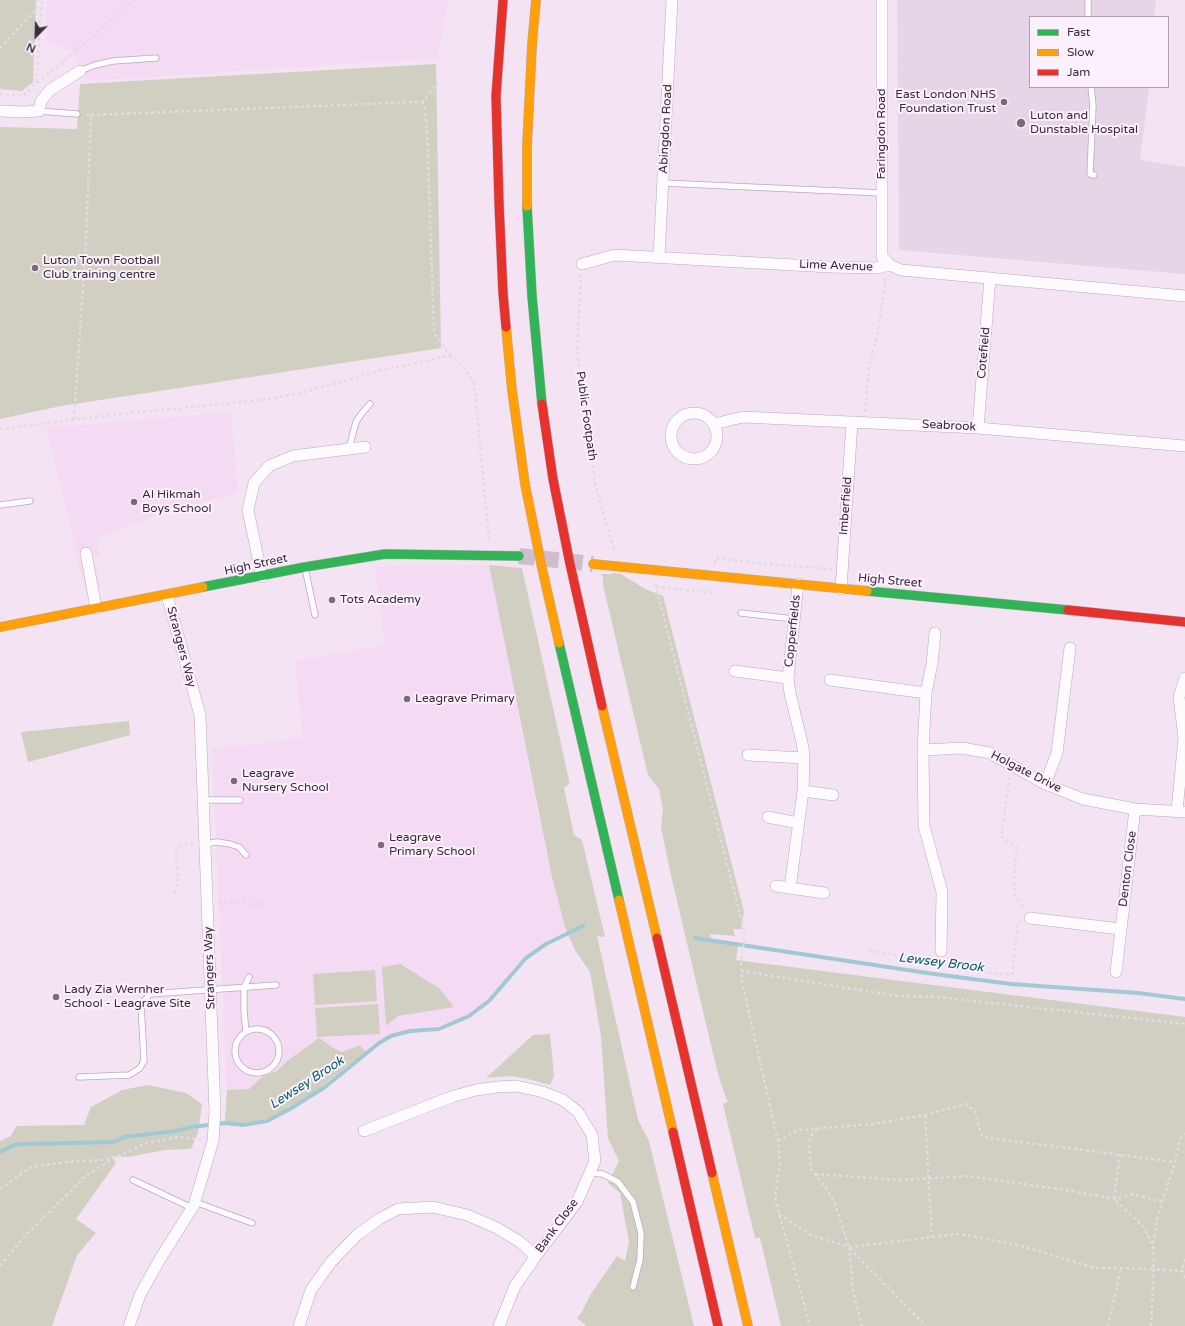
<!DOCTYPE html>
<html>
<head>
<meta charset="utf-8">
<style>
	body { margin:0 }
	#map { position:relative; width:1185px; height:1326px; overflow:hidden; background:#f4e3f3; font-family:"Varela Round",sans-serif }
	canvas { display:block }
	.legend { position:absolute; left:1029px; top:16px; width:140px; height:72px; box-sizing:border-box; background:#fcf0fc; border:1px solid #ada2ad; margin:0; padding:5px 7px; list-style:none; font-size:12px; color:#372c37 }
	.legend li { display:flex; align-items:center; gap:8px; height:20px }
	.legend b { width:20px; border:1px solid #ada2ad }
	.north { position:absolute; left:16px; top:16px; width:40px; height:40px; -webkit-text-stroke:3px #fcf0fc; paint-order:stroke; rotate:203deg; font-size:11px; font-weight:700; line-height:16px; text-align:center; color:#372c37 }
	.north::after { content:''; display:block; margin:auto; width:14px; height:18px; background:#372c37; clip-path:polygon(50% 0,100% 100%,50% 72%,0 100%) }
</style>
</head>
<body>
<div id="map">
<canvas width="1185" height="1326"></canvas>
<ul class="legend">
<li><b style="height:5px;background:#30b455"></b>Fast</li>
<li><b style="height:5px;background:#ff9f0a"></b>Slow</li>
<li><b style="height:5px;background:#e5322d"></b>Jam</li>
</ul>
<div class="north">N</div>
</div>
<script>
const ctx = document.querySelector('canvas').getContext('2d');
ctx.lineJoin = 'round';
function fill(path, color) { ctx.fillStyle = color; ctx.fill(path, 'evenodd'); }
const shape = rows => new Path2D(rows.map(r => 'M' + r).join(''));
function strokePath(path, color, width, dash) { ctx.strokeStyle = color; ctx.lineWidth = width; ctx.lineCap = dash ? 'butt' : 'round'; ctx.setLineDash(dash || []); ctx.stroke(path); }
function write(font, color, halo, rows, align = 'center') {
  ctx.font = font + ' "Varela Round",sans-serif'; ctx.lineWidth = 4; ctx.setLineDash([]); ctx.textBaseline = 'middle'; ctx.strokeStyle = halo; ctx.fillStyle = color; for (const [text, x, y, turn = 0] of rows) {
    ctx.save(); ctx.translate(x, y); ctx.rotate((+turn || 0) * Math.PI / 180); ctx.textAlign = isNaN(turn) ? turn : align; if (halo) ctx.strokeText(text, 0, 0); ctx.fillText(text, 0, 0); ctx.restore();
  }
}
const built = shape([
	[47,0,448,0,438,58,87,81,83,69,74,53,46,41],
	[231,412,238,493,168,511,96,538,100,556,93,557,101,588,85,591,47,428],
	[422,565,489,565,538,814,552,877,566,931,564,931,533,950,516,966,491,997,476,1010,460,1019,437,1026,410,1029,386,1036,315,1091,287,1109,269,1118,258,1121,242,1123,225,1122,227,1090,226,1070,212,748,246,746,303,737,295,661,385,645,375,567]
]);
const medical = shape([
	[897,0,1156,0,1154,17,1030,17,1030,87,1149,87,1140,160,1185,167,1185,274,899,250]
]);
const green = shape([
	[0,0,36,0,33,82,22,91,0,89],
	[436,64,441,348,61,406,0,419,0,127,77,129,80,84],
	[489,565,522,568,569,780,569,784,564,788,574,835,582,840,605,937,597,936,638,1120,649,1141,694,1326,586,1326,577,1318,582,1312,589,1297,617,1256,625,1261,629,1242,620,1193,608,1183,619,1161,608,1138,601,1036,590,972,575,950,565,927,552,877],
	[612,573,621,574,645,589,663,596,744,912,741,929,733,929,735,936,710,934,712,942,736,942,738,947,736,960,1185,1017,1185,1326,781,1326,760,1238,755,1238,723,1104,728,1102,721,1084,714,1058,670,871,661,827,663,809,659,789,648,775,603,585,603,577,601,574,609,574,610,575],
	[129,721,130,735,28,762,21,732],
	[400,964,439,988,454,1007,398,1016,386,1026,382,967],
	[375,970,377,1001,315,1005,313,974],
	[378,1004,380,1034,317,1037,315,1008],
	[550,1034,554,1076,550,1085,528,1079,512,1076,486,1078,533,1035],
	[319,1038,335,1049,342,1052,360,1045,365,1052,316,1091,286,1110,269,1118,258,1121,242,1123,225,1122,227,1090,249,1089,262,1077,277,1071,287,1061],
	[148,1085,186,1093,202,1104,198,1133,191,1149,165,1150,128,1157,111,1156,116,1163,76,1219,96,1233,77,1255,52,1326,0,1326,0,1141,11,1136,16,1126,84,1125,91,1107,122,1090]
]);
const stream = shape([
	[695,938,934,974,1011,984,1138,993,1185,999],
	[0,1152,14,1145,24,1144,114,1142,124,1137,176,1131,192,1127,225,1123,243,1125,267,1121,290,1109,325,1087,379,1043,391,1036,410,1031,439,1029,469,1016,489,1001,526,958,546,944,583,926]
]);
const secondaryTunnel = shape([
	[519,556,593,564]
]);
const path = shape([
	[0,48,42,3,43,0],
	[37,83,70,56,133,0],
	[0,94,23,96,36,83,42,3,34,0],
	[422,103,438,82],
	[91,115,417,102,422,103,425,108,427,131,434,333,451,357],
	[581,274,577,351,595,484,615,553],
	[865,412,869,367,878,331,886,277],
	[74,419,85,259,91,115,85,115],
	[0,429,112,415,269,399,305,392,382,370,444,357,451,357,461,363,474,382,489,541],
	[715,563,715,558,777,565,832,569],
	[656,584,656,587,745,933,741,960,742,982,778,1141,780,1162,775,1198,810,1326],
	[656,587,712,593,713,588],
	[1010,777,1001,836,1017,848,1014,880,1015,895,1024,909],
	[175,893,178,881,176,851,182,844,194,844],
	[218,903,245,902,251,905,265,904],
	[870,951,935,961],
	[942,962,957,969,1012,975,1018,923,1021,922],
	[741,971,897,996,937,997,1185,1024],
	[925,1115,932,1237],
	[817,1129,812,1135,809,1142,811,1170,826,1188,834,1201,849,1247,857,1256,926,1326],
	[778,1141,798,1130,873,1124,925,1115,966,1104,975,1112,982,1137,1175,1162],
	[1120,1154,1114,1199,1144,1227,1152,1244],
	[815,1174,900,1180,968,1176,1072,1191,1114,1199,1134,1194,1162,1202],
	[0,1189,31,1167,57,1163,111,1159,147,1143,178,1137,203,1140],
	[779,1214,811,1235,849,1247,853,1290,862,1326],
	[849,1247,959,1234,1018,1245,1095,1268,1154,1269,1153,1245,1158,1215,1175,1162,1180,1139,1185,1134],
	[1185,1259,1181,1271,1185,1278],
	[0,1266,24,1237,87,1175,111,1160],
	[1108,1326,1121,1268],
	[1151,1326,1154,1269,1181,1271,1185,1271]
]);
const lane = shape([
	[1088,17,1088,0],
	[80,71,95,65,113,61,156,58],
	[1091,87,1093,106,1090,174,1094,175],
	[39,111,77,114],
	[663,183,882,193],
	[349,448,356,422,362,413,370,404],
	[0,505,30,501],
	[305,568,315,615],
	[741,613,794,619],
	[203,800,240,800],
	[205,844,217,842,230,844,239,847,246,855],
	'235 1051a22 22 0 1 1 44 0a22 22 0 1 1-44 0Z',
	[246,1032,244,1011,244,987,249,977],
	[79,1077,129,1075,140,1068,144,1061,141,1004,150,994,276,985],
	[590,1173,603,1174,618,1182,633,1202,641,1233,640,1260,633,1287],
	[133,1180,192,1208],
	[195,1202,252,1223]
]);
const street = shape([
	[882,0,882,257,890,265,901,270,1185,296],
	[0,111,23,112,39,111,41,101,50,90,80,71],
	[659,257,672,0],
	[582,264,615,255,830,267,876,268,890,265],
	'671 436a23 23 0 1 1 46 0a23 23 0 1 1-46 0Z',
	[714,424,743,417,978,428,1185,446],
	[978,428,990,278],
	[86,553,96,608],
	[262,577,248,510,254,483,269,466,293,456,365,447],
	[798,584,788,678,790,693,803,747,804,758,803,791,790,888,824,893],
	[841,589,852,422],
	[935,633,932,664,926,693,923,750,962,748,990,753,1045,784,1083,799,1135,809,1185,812],
	[735,671,788,678],
	[830,680,926,693],
	[923,750,924,826,942,892,941,951],
	[748,755,804,758],
	[1045,784,1057,753,1070,648],
	[803,791,833,795],
	[1177,811,1184,738,1179,697,1185,678],
	[768,817,798,823],
	[776,886,790,888],
	[1030,918,1120,929],
	[1116,972,1135,809],
	[364,1131,454,1096,476,1090,497,1087,516,1086,543,1092,563,1100,578,1112,592,1135,595,1161,577,1202,536,1256,515,1286,499,1326],
	[129,1326,140,1295,160,1259,194,1205,213,1141,215,1112,200,715,167,595],
	[299,1326,311,1290,331,1262,357,1235,379,1219,398,1209,433,1207,467,1215,497,1228,520,1242,536,1256]
]);
const fast = shape([
	[527,206,532,296,542,404],
	[203,587,305,567,385,554,519,556],
	[867,591,1068,610],
	[559,643,619,900]
]);
const slow = shape([
	[527,206,527,146,532,45,536,0],
	[506,327,512,390,525,484,542,568,559,643],
	[593,564,867,591],
	[0,627,203,587],
	[602,706,657,938],
	[619,900,673,1132],
	[712,1173,748,1326]
]);
const jam = shape([
	[503,0,496,96,499,203,503,293,506,327],
	[542,404,553,479,570,564,602,706],
	[1068,610,1185,622],
	[657,938,712,1173],
	[673,1132,718,1326]
]);
const markers = [
	[1004,102,4,"#796c79"],
	[1021,123,5,"#796c79"],
	[35,268,4,"#796c79"],
	[134,502,4,"#796c79"],
	[332,600,4,"#796c79"],
	[407,699,4,"#796c79"],
	[234,781,4,"#796c79"],
	[381,845,4,"#796c79"],
	[56,997,4,"#796c79"]
];
const poiNames = [
	["East London NHS",996,95,"right"],
	["Foundation Trust",996,109,"right"],
	["Luton and",1030,116],
	["Dunstable Hospital",1030,130],
	["Luton Town Football",43,261],
	["Club training centre",43,275],
	["Al Hikmah",142,495],
	["Boys School",142,509],
	["Tots Academy",340,600],
	["Leagrave Primary",415,699],
	["Leagrave",242,774],
	["Nursery School",242,788],
	["Leagrave",389,838],
	["Primary School",389,852],
	["Lady Zia Wernher",64,990],
	["School - Leagrave Site",64,1004]
];
const streetNames = [
	["Abingdon Road",666,129,-87],
	["Faringdon Road",882,134,-90],
	["Lime Avenue",836,266,2],
	["Cotefield",984,353,-85],
	["Public Footpath",586,416,82],
	["Seabrook",949,426,3],
	["Imberfield",846,506,-86],
	["High Street",256,565,-12],
	["High Street",890,581,5],
	["Copperfields",793,631,-84],
	["Strangers Way",181,647,75],
	["Holgate Drive",1026,772,27],
	["Denton Close",1128,869,-83],
	["Strangers Way",210,968,-92],
	["Bank Close",557,1226,-54]
];
const waterNames = [
	["Lewsey Brook",941,963,7],
	["Lewsey Brook",307,1083,-33]
];
fill(built, '#f5daf3');
fill(medical, '#e6d5e7');
fill(green, '#d0cfc2');
strokePath(stream, '#a1c9d3', 4);
strokePath(secondaryTunnel, '#cebecd', 16, [16, 8]);
strokePath(lane, '#b9abb8', 7);
strokePath(street, '#b9abb8', 12);
strokePath(fast, '#b9abb8', 10);
strokePath(slow, '#b9abb8', 10);
strokePath(jam, '#b9abb8', 10);
strokePath(path, '#e1dce1', 2.5, [3, 3]);
strokePath(lane, '#fdfbfd', 5.5);
strokePath(street, '#fdfbfd', 11);
strokePath(fast, '#30b455', 9);
strokePath(slow, '#ff9f0a', 9);
strokePath(jam, '#e5322d', 9);
for (const [x, y, r, color] of markers) { const dot = new Path2D(); dot.arc(x, y, r, 0, 2 * Math.PI); ctx.fillStyle = color; ctx.fill(dot); strokePath(dot, '#fcf0fc', 1.5); }
write('12px', '#372c37', '#fcf0fc', poiNames, 'left');
write('12px', '#372c37', '#fcf0fc', streetNames);
write('italic 13px', '#016169', '#fcf0fc', waterNames);
</script>
</body>
</html>
